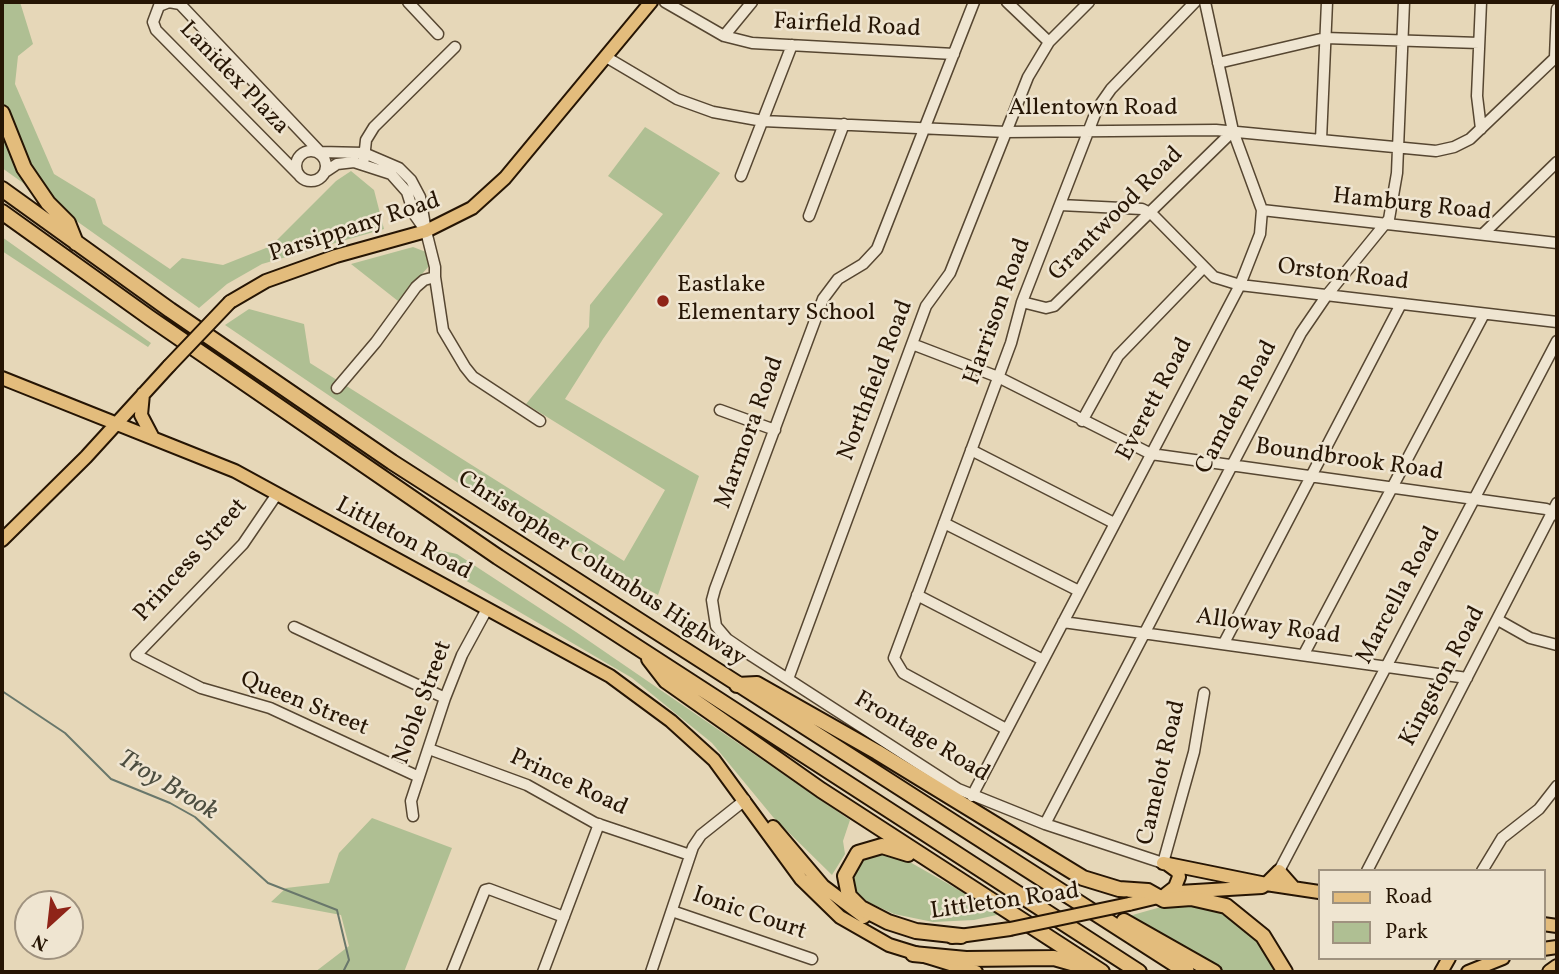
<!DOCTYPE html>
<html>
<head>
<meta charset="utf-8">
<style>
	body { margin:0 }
	#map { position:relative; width:1559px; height:974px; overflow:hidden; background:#e6d7b8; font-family:Vollkorn,serif }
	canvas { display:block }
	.frame { position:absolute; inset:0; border:4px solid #261504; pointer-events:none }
	.legend { position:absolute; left:1318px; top:869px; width:228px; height:91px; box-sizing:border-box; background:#efe5d1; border:2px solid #9f927f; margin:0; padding:9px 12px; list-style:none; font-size:21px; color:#261504 }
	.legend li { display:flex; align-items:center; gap:14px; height:35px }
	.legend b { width:35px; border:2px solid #9f927f }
	.north { position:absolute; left:14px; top:890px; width:70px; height:70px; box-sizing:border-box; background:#efe5d1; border:2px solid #9f927f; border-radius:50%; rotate:207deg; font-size:19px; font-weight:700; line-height:28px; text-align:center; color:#261504 }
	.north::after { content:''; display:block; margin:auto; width:24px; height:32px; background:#8f2418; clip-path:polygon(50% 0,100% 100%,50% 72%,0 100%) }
</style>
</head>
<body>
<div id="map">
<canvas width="1559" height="974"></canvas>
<div class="frame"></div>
<ul class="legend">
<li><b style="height:9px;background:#e3bc7c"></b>Road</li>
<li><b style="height:19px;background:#afbf93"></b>Park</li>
</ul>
<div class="north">N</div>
</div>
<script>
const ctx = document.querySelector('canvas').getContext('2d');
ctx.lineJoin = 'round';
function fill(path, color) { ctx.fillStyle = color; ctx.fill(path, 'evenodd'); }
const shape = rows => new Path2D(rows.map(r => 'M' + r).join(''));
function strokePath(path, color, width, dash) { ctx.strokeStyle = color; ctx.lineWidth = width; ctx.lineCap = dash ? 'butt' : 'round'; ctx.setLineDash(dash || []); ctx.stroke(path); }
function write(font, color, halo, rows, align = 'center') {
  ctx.font = font + ' Vollkorn,serif'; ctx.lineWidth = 5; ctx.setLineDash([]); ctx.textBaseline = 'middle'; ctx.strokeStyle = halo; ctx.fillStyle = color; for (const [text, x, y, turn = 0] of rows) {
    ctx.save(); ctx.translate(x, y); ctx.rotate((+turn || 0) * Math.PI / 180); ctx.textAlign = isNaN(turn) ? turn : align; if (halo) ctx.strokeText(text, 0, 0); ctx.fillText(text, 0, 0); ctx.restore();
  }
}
const green = shape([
	[2,2,20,2,33,44,18,56,15,84,54,174,95,199,103,224,170,269,182,258,223,265,271,246,336,181,351,171,374,190,384,229,262,264,227,284,199,308,2,168],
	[645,127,720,173,603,339,565,399,699,476,658,595,473,493,225,325,249,309,304,324,310,363,624,561,665,490,526,404,589,327,590,305,663,214,608,176],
	[2,237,151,343,148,347,2,251],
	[413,247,426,252,430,265,398,301,351,264],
	[429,548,457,554,576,632,850,820,843,841,845,854,832,875,773,817,712,743,632,678,424,556],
	[372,818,452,848,404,972,315,972,349,946,341,915,271,902,286,888,329,883,339,853],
	[867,852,894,853,1001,914,974,920,933,922,894,914,868,902,849,887,850,873],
	[1168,905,1194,905,1214,909,1236,922,1255,939,1277,972,1226,972,1129,916]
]);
const stream = shape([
	[2,691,65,733,111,779,170,803,195,817,268,883,337,910,349,960,343,972]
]);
const minor = shape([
	[408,2,438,34],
	[665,2,724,36,752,43,954,54],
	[974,2,877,249,863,264,838,279,823,299,715,589,712,600,716,626,727,639,752,656,958,789,1045,824,1163,863,1194,752,1204,693],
	[1007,2,1049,42],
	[1481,2,1477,96,1481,129],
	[724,36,752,2],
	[606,57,677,99,713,112,763,121,1006,132,1216,130,1436,151,1454,147,1470,139,1557,56],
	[1555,57,1557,9],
	[1218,63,1325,38,1479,43],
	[1321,140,1327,2],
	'296 166a15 15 0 1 1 30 0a15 15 0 1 1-30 0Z',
	[364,159,366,140,374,127,455,47],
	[325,172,337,164,354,162,391,174,407,192,414,214,426,231,435,267,435,277,424,280,416,287,376,342,337,388],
	[298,174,156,30,153,22,159,6,169,2,180,4,320,152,364,153,399,168,411,180,420,197,426,231],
	[741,176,792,45],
	[1060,205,1142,209,1152,214,1214,277,1240,285,1557,322],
	[1262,210,1557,243],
	[809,216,844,124],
	[1483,234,1557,162],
	[435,277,443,330,465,367,473,377,540,421],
	[1022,302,1046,308,1054,306,1233,131],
	[912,344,998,377,1151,454,1546,509,1557,515],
	[720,410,775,430],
	[1082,421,1118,356,1204,267],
	[971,450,1114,523],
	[277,494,243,544,136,655,201,688,270,708,419,777],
	[944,523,1079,591],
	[917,595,1043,660],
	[1498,620,1530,638,1557,645],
	[1063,622,1467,678],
	[294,627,445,698],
	[1224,643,1401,304],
	[1304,654,1484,314],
	[788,679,926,306,950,273,1028,77,1049,42,1089,2],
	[1006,729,903,673,894,658,1011,343,1022,302,1097,109,1111,89,1195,2],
	[429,749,527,785,595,823,690,855],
	[972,796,1240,285,1260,234,1262,210,1233,131,1205,2],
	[413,816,411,801,445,698,462,655,487,609],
	[1045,824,1301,333,1327,295,1389,219,1397,173,1404,2],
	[1279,871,1557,341],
	[1367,871,1557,503],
	[1482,871,1502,838,1539,809,1557,786],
	[672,911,812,959],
	[452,972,485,890,489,889,564,917],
	[543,972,599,824],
	[651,972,693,847,701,835,745,800]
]);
const major = shape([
	[230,302,266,281,336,256,426,231,472,208,505,178,651,2],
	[2,378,235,471,610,676,671,721,714,760,801,879,840,917,889,945,976,972],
	[143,394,141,415,152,436],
	[2,540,86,457,169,366],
	[773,827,823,886,864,917],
	[1163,863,1266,884,1279,871,1294,888],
	[1166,894,1175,887,1179,877,1178,872,1167,864],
	[1129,904,1179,892,1262,887,1266,884,1319,892],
	[1543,924,1557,926],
	[952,937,1010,929],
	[1543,949,1557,947],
	[1441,972,1449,958],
	[1468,972,1503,958]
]);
const highway = shape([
	[2,113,24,168,48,203,68,223,76,243],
	[2,189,170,310,392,462,1187,972],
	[2,212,150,318,498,557,1139,972],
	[649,659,666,681,821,790,1102,972],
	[737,685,757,684,877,752,1083,878,1119,889,1148,891,1164,900,1191,898,1226,906,1263,936,1285,972],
	[908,854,882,846,858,853,845,876,849,896,861,908,888,922,916,931,961,936],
	[1124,921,1214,972],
	[913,954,966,959,1054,958,1082,966],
	[1550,972,1557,967]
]);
const majorBridge = shape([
	[169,366,230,302],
	[1010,929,1129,904]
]);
const markers = [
	[663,301,7,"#8f2418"]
];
const streetNames = [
	["Fairfield Road",847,27,3],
	["Lanidex Plaza",233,79,46],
	["Allentown Road",1093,110],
	["Hamburg Road",1412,206,6],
	["Grantwood Road",1117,215,-45],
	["Parsippany Road",355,229,-18],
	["Orston Road",1343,276,7],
	["Harrison Road",999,312,-70],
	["Northfield Road",877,381,-69],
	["Everett Road",1156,400,-62],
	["Camden Road",1238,408,-62],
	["Marmora Road",751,433,-70],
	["Boundbrook Road",1349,461,8],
	["Littleton Road",403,540,28],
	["Princess Street",192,561,-48],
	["Christopher Columbus Highway",601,570,33],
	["Marcella Road",1400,596,-62],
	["Alloway Road",1268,628,8],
	["Kingston Road",1444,677,-62],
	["Noble Street",424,703,-70],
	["Queen Street",304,705,22],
	["Frontage Road",921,738,31],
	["Camelot Road",1163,773,-77],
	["Prince Road",568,784,25],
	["Littleton Road",1005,903,-8],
	["Ionic Court",749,915,19]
];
const poiNames = [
	["Eastlake",677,287],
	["Elementary School",677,315]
];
const waterNames = [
	["Troy Brook",167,787,31]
];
fill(green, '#afbf93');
strokePath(stream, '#69776b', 2);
strokePath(minor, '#564631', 13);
strokePath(major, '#261504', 16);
strokePath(highway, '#261504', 18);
strokePath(minor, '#efe5d1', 10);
strokePath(major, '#e3bc7c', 12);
strokePath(highway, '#e3bc7c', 14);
strokePath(majorBridge, '#261504', 16, []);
strokePath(majorBridge, '#e3bc7c', 12);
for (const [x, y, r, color] of markers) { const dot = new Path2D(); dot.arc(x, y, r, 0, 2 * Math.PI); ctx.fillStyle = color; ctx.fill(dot); strokePath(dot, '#efe5d1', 2.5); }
write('24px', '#261504', '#efe5d1', streetNames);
write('24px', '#261504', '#efe5d1', poiNames, 'left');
write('italic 26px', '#4d4e40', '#efe5d1', waterNames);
</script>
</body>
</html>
